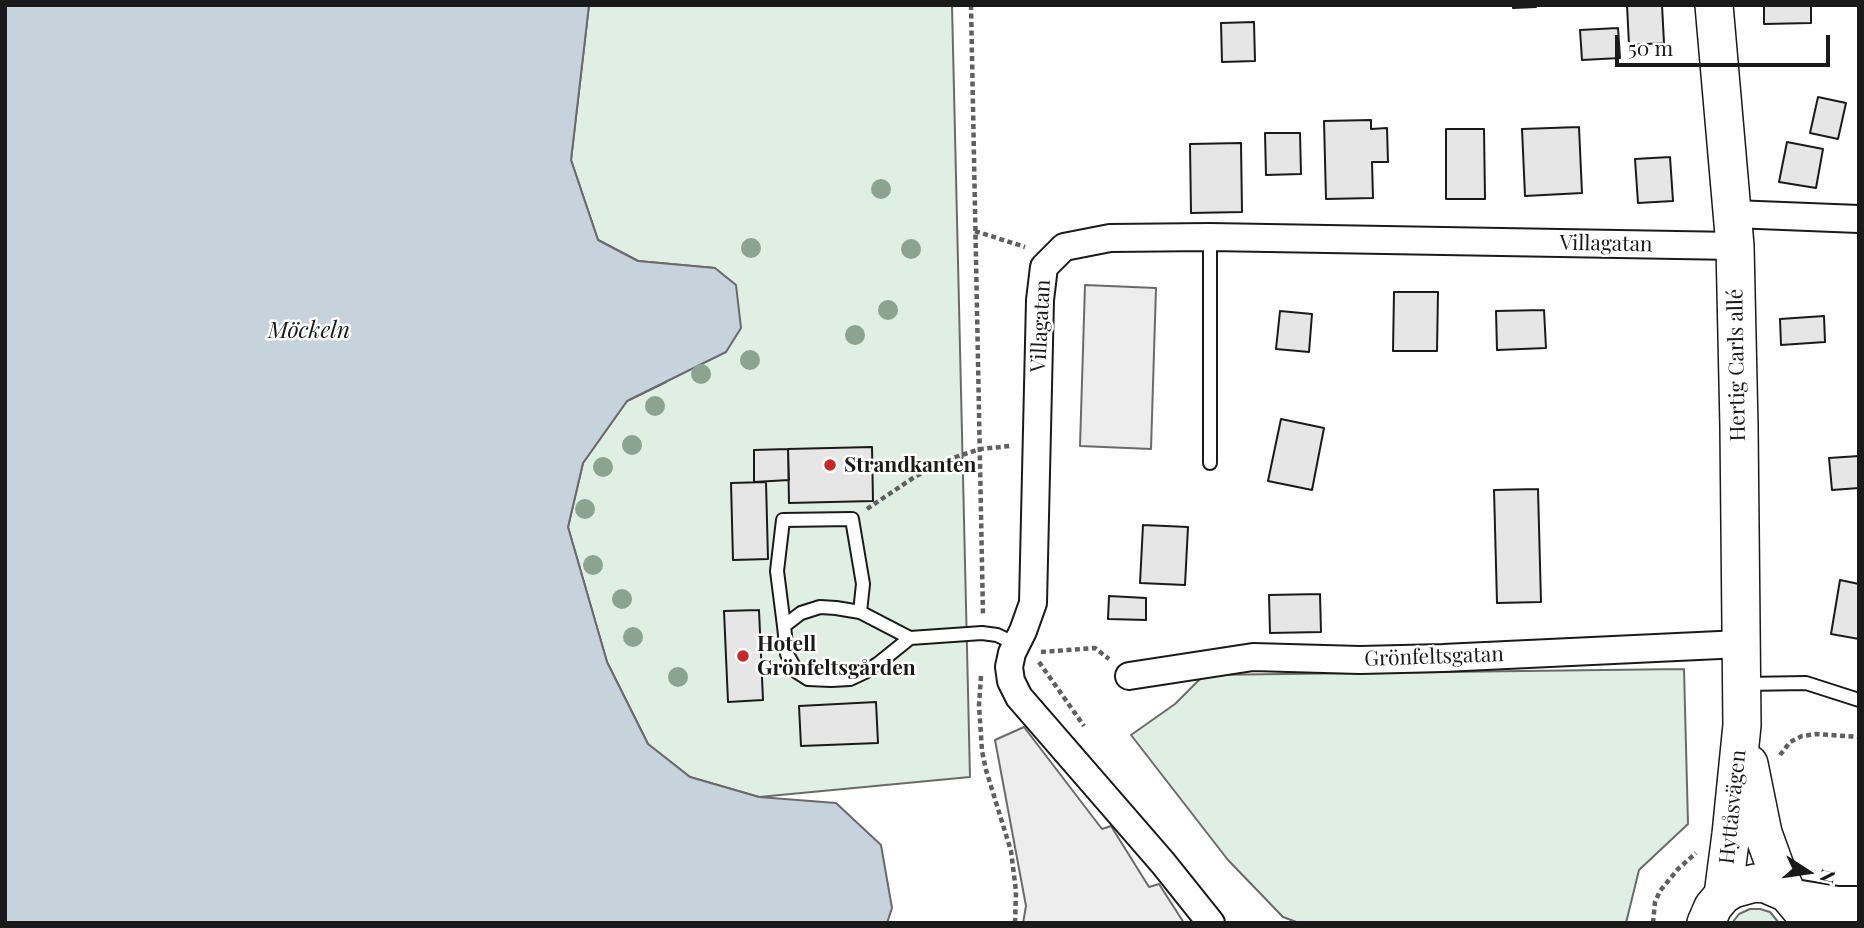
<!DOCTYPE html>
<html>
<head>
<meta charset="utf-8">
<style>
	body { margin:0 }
	#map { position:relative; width:1864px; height:928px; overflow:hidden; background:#fff; font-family:"Playfair Display",serif }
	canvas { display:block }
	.frame { position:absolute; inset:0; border:7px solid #1a1a1a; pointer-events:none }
	.north { position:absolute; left:1773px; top:837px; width:70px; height:70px; -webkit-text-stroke:5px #fff; paint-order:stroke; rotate:102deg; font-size:19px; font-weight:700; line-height:28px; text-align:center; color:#1a1a1a }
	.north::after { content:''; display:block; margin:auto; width:24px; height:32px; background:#1a1a1a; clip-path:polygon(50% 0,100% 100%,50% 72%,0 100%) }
	.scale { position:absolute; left:1615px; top:35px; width:215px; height:32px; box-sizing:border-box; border:4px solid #1a1a1a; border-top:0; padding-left:9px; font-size:21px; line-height:24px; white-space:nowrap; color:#1a1a1a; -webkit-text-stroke:5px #fff; paint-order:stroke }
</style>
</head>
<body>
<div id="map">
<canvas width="1864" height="928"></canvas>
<div class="frame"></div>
<div class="north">N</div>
<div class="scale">50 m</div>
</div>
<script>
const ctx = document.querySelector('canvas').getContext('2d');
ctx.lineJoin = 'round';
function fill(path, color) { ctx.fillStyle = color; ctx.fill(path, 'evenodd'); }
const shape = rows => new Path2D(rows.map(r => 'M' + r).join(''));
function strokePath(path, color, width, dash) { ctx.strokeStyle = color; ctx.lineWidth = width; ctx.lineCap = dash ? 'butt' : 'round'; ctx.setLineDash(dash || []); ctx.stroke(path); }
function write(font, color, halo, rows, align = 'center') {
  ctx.font = font + ' "Playfair Display",serif'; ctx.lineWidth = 5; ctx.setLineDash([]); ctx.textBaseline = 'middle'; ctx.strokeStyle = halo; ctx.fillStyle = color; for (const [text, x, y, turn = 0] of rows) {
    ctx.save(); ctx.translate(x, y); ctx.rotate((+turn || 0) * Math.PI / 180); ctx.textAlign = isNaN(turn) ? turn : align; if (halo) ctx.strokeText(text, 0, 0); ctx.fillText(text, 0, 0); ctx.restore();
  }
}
const green = shape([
	[589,5,952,5,970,777,759,797,690,777,648,744,607,662,568,527,583,463,627,401,666,382,715,268,638,261,598,240,571,160,589,5],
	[1684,669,1688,824,1639,870,1626,923,1299,923,1283,917,1228,860,1131,735,1175,704,1204,675,1684,669],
	[1750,909,1760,909,1770,912,1779,923,1732,923,1739,914,1750,909]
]);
const parking = shape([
	[1085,285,1156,288,1151,449,1080,446,1085,285],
	[1024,727,1102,829,1111,826,1149,887,1159,884,1184,923,1023,923,1026,906,995,740,1024,727]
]);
const water = shape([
	[5,5,589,5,571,160,598,240,638,261,715,268,736,285,741,328,726,352,627,401,583,463,568,527,607,662,648,744,690,777,759,797,836,803,881,845,892,908,887,923,5,923,5,5]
]);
const building = shape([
	[1513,5,1536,5,1536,7,1513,8,1513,5],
	[1627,5,1662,5,1664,43,1629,45,1627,5],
	[1764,5,1811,5,1811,23,1764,24,1764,5],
	[1254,22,1255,61,1222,62,1221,23,1254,22],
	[1618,28,1620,58,1582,60,1580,30,1618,28],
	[1818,97,1846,103,1838,139,1810,133,1818,97],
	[1371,120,1371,129,1387,128,1388,162,1372,162,1373,198,1326,199,1324,121,1371,120],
	[1579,127,1582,193,1525,196,1522,129,1579,127],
	[1446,129,1484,129,1485,199,1446,199,1446,129],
	[1265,133,1300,133,1301,174,1266,175,1265,133],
	[1787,142,1823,149,1816,188,1779,182,1787,142],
	[1241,143,1242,212,1191,213,1190,144,1241,143],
	[1670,157,1673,201,1638,203,1635,159,1670,157],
	[1394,292,1438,292,1437,351,1393,351,1394,292],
	[1544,310,1546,348,1497,350,1496,311,1544,310],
	[1280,311,1312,314,1309,352,1276,349,1280,311],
	[1824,316,1825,342,1781,345,1780,319,1824,316],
	[1281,419,1324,428,1312,490,1268,481,1281,419],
	[872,447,873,501,789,503,788,449,872,447],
	[788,449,789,480,754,482,754,450,788,449],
	[1859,456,1859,488,1832,490,1829,458,1859,456],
	[766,482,768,559,733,560,731,483,766,482],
	[1538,489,1541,602,1497,603,1494,490,1538,489],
	[1143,525,1188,527,1185,585,1140,583,1143,525],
	[1840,580,1859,584,1859,639,1831,634,1840,580],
	[1320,594,1321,632,1270,633,1269,595,1320,594],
	[1109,596,1146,598,1146,620,1108,619,1109,596],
	[759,610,763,700,728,702,724,611,759,610],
	[876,702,878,743,801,746,799,706,876,702]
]);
const path = shape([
	[971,5,983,615],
	[975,231,1025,247],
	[867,509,916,476,953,458,980,449,1010,446],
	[1041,652,1095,648,1109,659],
	[1039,662,1084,726],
	[981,676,979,705,982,751,986,770,1011,851,1016,891,1015,923],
	[1780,755,1790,742,1802,736,1816,734,1859,737],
	[1653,923,1655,902,1660,891,1678,869,1696,853]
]);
const lane = shape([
	[1210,463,1210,237],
	[784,626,777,571,783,520,852,519,863,584,860,612],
	[910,638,879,663,865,672,850,679,831,680,808,679,797,672,787,654,784,626,801,613,820,607,836,608,860,612,910,638,982,633,997,635,1016,644],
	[1745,684,1806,683,1859,700]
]);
const street = shape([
	[1733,214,1859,219],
	[1129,676,1253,657,1360,660,1443,658,1741,644],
	[1211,923,1163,863,1019,697,1011,681,1009,667,1012,653,1023,631,1033,603,1040,300,1044,267,1064,247,1110,238,1210,237,1735,246]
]);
const secondary = shape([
	[1714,5,1735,246,1739,427,1742,725,1731,834,1723,895],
	[1749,764,1763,833,1776,869,1787,893],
	[1706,923,1713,907,1723,895,1733,889,1755,883,1766,884,1787,893,1802,911,1807,923]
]);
const highway = shape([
	[1794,899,1837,906,1859,906]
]);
const trees = [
	[881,189],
	[751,248],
	[911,249],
	[888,310],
	[855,335],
	[750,360],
	[701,374],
	[655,406],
	[632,445],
	[603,467],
	[585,509],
	[593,565],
	[622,599],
	[633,637],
	[678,677]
];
const markers = [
	[830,465,7,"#c62828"],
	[743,656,7,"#c62828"]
];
const streetNames = [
	["Villagatan",1606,244,1],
	["Villagatan",1041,326,-87],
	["Hertig Carls allé",1737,365,-91],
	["Grönfeltsgatan",1434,657,-2],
	["Hyttåsvägen",1733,807,-84]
];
const poiNames = [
	["Strandkanten",844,465],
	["Hotell",757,644],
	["Grönfeltsgården",757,668]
];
const waterNames = [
	["Möckeln",309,331]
];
fill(green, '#e0efe3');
strokePath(green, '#6a6a6a', 2);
fill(parking, '#ededed');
strokePath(parking, '#6a6a6a', 2);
fill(water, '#c6d2dc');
strokePath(water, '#6a6a6a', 2);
fill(building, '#e6e6e6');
strokePath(building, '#1a1a1a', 2);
strokePath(lane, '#1a1a1a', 16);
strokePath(street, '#1a1a1a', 30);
strokePath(secondary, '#1a1a1a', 40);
strokePath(highway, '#1a1a1a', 42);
strokePath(path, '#5f5f5f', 4.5, [5, 3.5]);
strokePath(lane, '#fff', 12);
strokePath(street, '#fff', 26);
strokePath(secondary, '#fff', 37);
strokePath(highway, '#fff', 38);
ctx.fillStyle = '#8aa48f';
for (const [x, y] of trees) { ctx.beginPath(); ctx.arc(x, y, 10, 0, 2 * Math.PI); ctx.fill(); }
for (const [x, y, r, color] of markers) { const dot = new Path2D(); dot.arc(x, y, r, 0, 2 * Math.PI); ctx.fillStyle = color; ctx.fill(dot); strokePath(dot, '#fff', 2.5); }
write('21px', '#1a1a1a', '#fff', streetNames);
write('bold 21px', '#1a1a1a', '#fff', poiNames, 'left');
write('italic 23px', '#1a1a1a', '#fff', waterNames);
</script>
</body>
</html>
